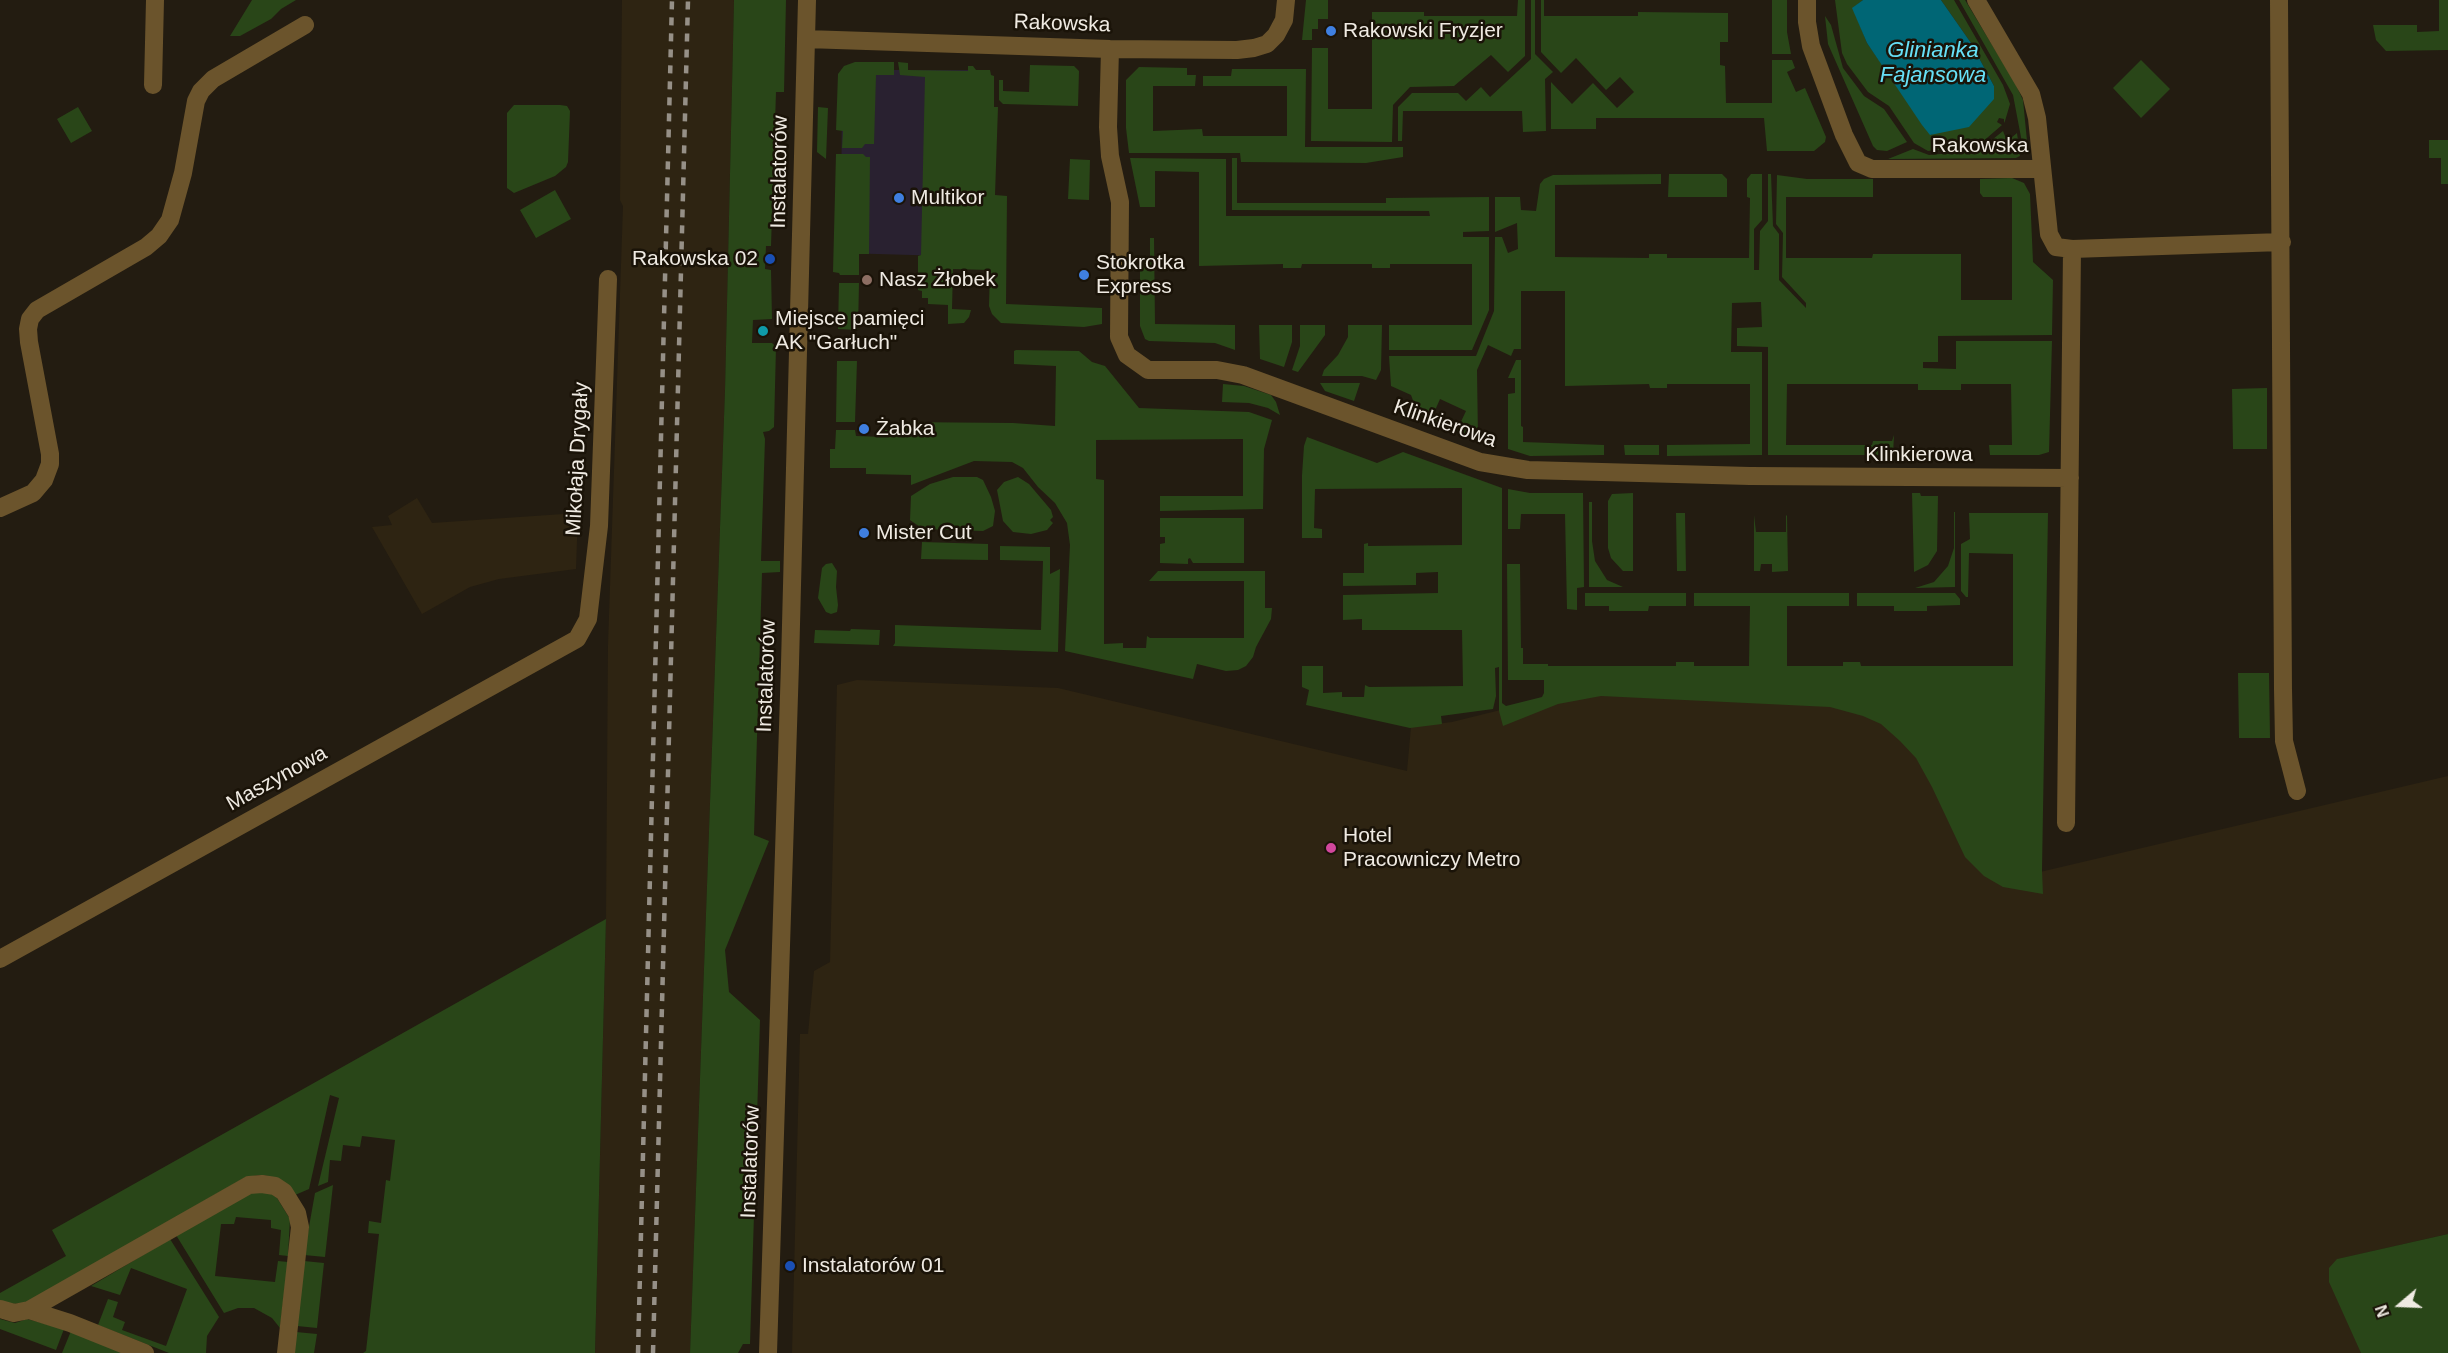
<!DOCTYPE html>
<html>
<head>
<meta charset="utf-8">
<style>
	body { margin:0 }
	#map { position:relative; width:2448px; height:1353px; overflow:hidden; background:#231c11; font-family:Arial,sans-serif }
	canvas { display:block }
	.north { position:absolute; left:2370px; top:1275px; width:60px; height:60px; -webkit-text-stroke:4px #1a1308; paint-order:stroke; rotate:251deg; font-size:16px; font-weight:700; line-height:24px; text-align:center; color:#efeae2 }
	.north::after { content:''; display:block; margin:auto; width:21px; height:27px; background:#efeae2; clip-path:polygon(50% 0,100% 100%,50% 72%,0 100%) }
</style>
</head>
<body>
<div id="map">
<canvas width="2448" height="1353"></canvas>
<div class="north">N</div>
</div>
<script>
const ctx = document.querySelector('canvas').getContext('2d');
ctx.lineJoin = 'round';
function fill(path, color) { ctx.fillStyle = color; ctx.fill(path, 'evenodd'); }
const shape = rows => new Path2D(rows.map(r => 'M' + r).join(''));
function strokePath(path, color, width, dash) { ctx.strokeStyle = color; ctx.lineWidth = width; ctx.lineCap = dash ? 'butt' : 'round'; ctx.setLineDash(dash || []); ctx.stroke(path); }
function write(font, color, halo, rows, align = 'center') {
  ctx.font = font + ' Arial,sans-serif'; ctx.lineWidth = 5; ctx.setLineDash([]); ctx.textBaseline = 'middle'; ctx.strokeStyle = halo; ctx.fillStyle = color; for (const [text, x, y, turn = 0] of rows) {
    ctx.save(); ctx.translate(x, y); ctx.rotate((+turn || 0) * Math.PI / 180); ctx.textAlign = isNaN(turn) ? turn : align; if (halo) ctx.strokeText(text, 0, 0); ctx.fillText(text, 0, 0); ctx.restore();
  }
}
const commercial = shape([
	[842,70,990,70,983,257,841,253]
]);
const built = shape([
	[622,0,734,0,725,390,690,1353,595,1353,606,919,608,645,623,206,620,200],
	[417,498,432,523,578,513,576,569,499,579,470,587,422,614,372,527,392,525,388,516],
	[857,680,1058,688,1407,771,1411,727,1452,722,1585,689,2034,713,2040,872,2448,776,2448,1234,2338,1259,2361,1353,792,1353,800,1034,808,1034,814,971,830,962,837,685]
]);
const green = shape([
	[252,0,296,0,281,9,271,19,240,36,230,36],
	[734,0,786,0,784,92,776,92,771,246,766,246,765,269,771,270,772,319,753,320,752,343,772,343,776,347,774,427,769,431,763,432,765,439,761,561,780,561,780,572,762,573,754,835,769,841,725,950,729,992,760,1020,750,1344,743,1344,738,1353,690,1353,725,390],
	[1306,0,1328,0,1328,19,1318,19,1318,29,1312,29,1312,40,1302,40],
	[1518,0,1525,0,1525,56,1508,72,1491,55,1454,86,1410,87,1393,105,1392,142,1311,141,1312,48,1328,48,1328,109,1372,109,1372,12,1424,12,1424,16,1517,16],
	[1531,0,1535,0,1535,54,1553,72,1545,79,1546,131,1523,132,1522,111,1403,111,1402,141,1398,141,1398,107,1412,93,1458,93,1466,101,1481,87,1490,97,1531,59],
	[1541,0,1544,0,1544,16,1638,16,1638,12,1728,13,1728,42,1720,42,1720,65,1725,66,1726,103,1772,103,1772,60,1792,60,1795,68,1787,72,1796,92,1805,88,1826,137,1825,142,1814,151,1767,151,1764,118,1596,118,1596,129,1551,129,1551,82,1572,104,1593,83,1617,108,1634,92,1620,77,1606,90,1576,58,1561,73,1541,52],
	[1772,0,1787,0,1787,32,1791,54,1772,54],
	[1835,0,1863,0,1853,8,1867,43,1931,135,1994,86,1971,43,1941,0,1954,0,2003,85,2010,104,2005,121,2004,123,2004,119,1999,118,1997,122,2002,125,1980,144,1972,146,1928,151,1914,143,1889,106,1868,92,1847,64,1842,53],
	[1959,0,1965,0,2015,83,2023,100,2027,141,2024,153,2013,95],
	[2439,0,2448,0,2448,50,2386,51,2376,40,2373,25,2417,25,2417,32,2439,31],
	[1825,16,1831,25,1843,68,1864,96,1884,109,1907,142,1887,151,1877,150,1873,146,1828,44],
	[2141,60,2170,89,2141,118,2113,88],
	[855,62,894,62,894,75,876,75,874,144,865,144,862,148,842,148,843,131,836,130,838,74,844,66],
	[898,62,908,63,908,70,968,71,968,66,973,66,976,70,990,70,991,75,994,76,994,107,998,107,995,195,1007,196,1006,304,1102,308,1102,324,1084,327,1001,323,992,314,989,306,990,270,953,269,952,309,971,310,969,317,964,323,948,324,948,305,928,304,928,298,922,298,922,291,918,290,918,256,921,255,925,77,900,75],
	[1030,65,1074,66,1079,71,1078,106,1003,104,999,100,999,80,1003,80,1003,91,1029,92],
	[1139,67,1187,68,1187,75,1196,75,1195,86,1153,86,1153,131,1202,129,1203,136,1287,136,1287,86,1203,86,1203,76,1231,76,1232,69,1306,69,1305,147,1403,147,1403,157,1366,163,1241,162,1240,153,1129,153,1126,128,1126,80],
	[514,105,560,105,567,106,570,111,568,162,566,167,555,176,514,193,507,188,507,113],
	[78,107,92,131,71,143,57,119],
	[818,107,828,108,826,159,817,152],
	[2003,131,2005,136,2011,138,2017,133,2020,156,2016,158,1888,159,1913,149,1929,155,1974,151,1982,148],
	[2429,140,2448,140,2448,184,2441,184,2441,158,2429,158],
	[836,154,863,154,866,157,870,157,869,254,859,254,859,275,840,275,839,273,833,272],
	[1130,158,1226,159,1226,216,1430,216,1429,211,1232,210,1232,158,1237,158,1237,203,1386,203,1386,198,1489,197,1489,231,1463,232,1463,237,1489,237,1489,310,1472,350,1389,350,1389,325,1472,325,1472,264,1390,264,1390,268,1372,268,1372,264,1302,264,1301,268,1283,268,1283,264,1199,266,1199,172,1155,171,1155,207,1140,207],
	[1070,159,1090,160,1089,200,1068,199],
	[1661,174,1661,184,1555,185,1555,257,1649,258,1649,254,1667,254,1667,258,1749,258,1750,198,1747,197,1747,179,1751,174,1762,174,1762,220,1754,229,1754,270,1759,270,1760,231,1768,221,1768,174,1771,174,1773,226,1779,234,1779,280,1806,308,1806,303,1782,277,1783,233,1776,224,1777,175,1807,179,1873,179,1873,197,1786,197,1786,258,1872,258,1873,254,1961,254,1961,300,2012,300,2012,197,1983,197,1980,193,1980,179,2012,178,2024,183,2030,194,2033,262,2053,280,2052,335,1938,336,1938,362,1923,362,1923,368,1956,369,1956,341,2052,341,2049,452,2039,455,1990,455,1989,445,2012,445,2011,384,1961,384,1961,390,1918,390,1918,384,1787,384,1786,445,1872,445,1873,441,1892,441,1894,435,1893,455,1768,455,1768,347,1737,346,1737,328,1762,327,1761,302,1732,303,1731,352,1762,352,1762,455,1667,456,1667,445,1750,444,1750,384,1667,384,1667,388,1650,388,1649,384,1565,386,1565,291,1521,291,1521,349,1514,349,1511,356,1488,345,1477,370,1478,439,1451,429,1453,425,1458,428,1466,411,1440,399,1433,415,1439,418,1437,423,1419,417,1411,395,1391,386,1389,356,1476,356,1494,311,1495,237,1502,237,1508,253,1518,249,1517,223,1495,232,1495,197,1520,197,1521,210,1536,211,1540,184,1544,179,1553,175],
	[1669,174,1722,174,1727,179,1727,197,1668,197],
	[555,190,571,219,536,238,520,210],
	[1150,238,1154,238,1155,324,1235,325,1235,350,1215,343,1149,341,1145,339,1140,326,1140,259,1150,259],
	[839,283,859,283,858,330,838,329],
	[1259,325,1292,325,1292,342,1284,367,1260,359],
	[1300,325,1325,325,1325,335,1298,372,1292,370,1300,346],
	[1348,325,1382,325,1381,370,1376,380,1362,376,1322,376,1324,370,1338,355,1348,337],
	[1016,350,1079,351,1092,362,1105,366,1139,408,1249,412,1272,420,1264,449,1263,509,1160,511,1160,496,1243,496,1243,439,1096,440,1096,479,1104,480,1104,644,1123,643,1123,648,1146,648,1147,636,1150,638,1244,638,1244,581,1149,581,1158,571,1265,571,1265,608,1272,608,1271,619,1256,647,1253,657,1246,666,1238,670,1226,671,1197,664,1193,679,1065,651,1070,545,1067,523,1055,503,1038,487,1023,468,1012,462,974,461,911,485,911,475,866,474,866,468,830,468,830,449,835,449,836,430,855,430,856,436,884,437,885,430,899,430,900,422,1013,423,1055,426,1056,366,1014,364,1014,351],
	[1516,360,1521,360,1521,426,1523,427,1523,442,1604,445,1604,455,1530,456,1508,449,1508,394,1515,393,1515,378,1508,378],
	[837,361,857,361,855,422,836,422],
	[1320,383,1360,383,1354,401,1325,391],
	[1223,384,1244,386,1271,395,1276,402,1280,415,1268,408,1249,403,1222,402],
	[2267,388,2267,449,2233,449,2232,389],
	[1307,437,1377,463,1403,452,1502,488,1502,703,1506,706,1542,697,1544,693,1544,680,1508,680,1507,564,1520,564,1521,648,1523,648,1523,664,1548,664,1548,666,1676,666,1676,662,1694,662,1694,666,1749,666,1750,606,1694,606,1694,593,1849,593,1849,606,1787,606,1787,666,1843,666,1843,662,1860,662,1861,666,2013,666,2013,554,1969,553,1968,597,1966,597,1961,591,1961,544,1970,539,1969,513,2048,513,2042,870,2043,894,2003,887,1984,876,1965,857,1932,787,1916,758,1900,741,1881,724,1863,716,1830,707,1601,696,1558,704,1503,726,1499,711,1499,667,1495,668,1496,696,1493,709,1441,716,1442,724,1410,728,1306,705,1309,690,1302,687,1302,666,1323,666,1323,693,1342,692,1342,697,1364,697,1365,685,1369,687,1463,686,1462,630,1362,630,1362,619,1343,620,1343,595,1438,593,1438,572,1416,573,1416,585,1343,586,1343,573,1364,573,1364,544,1368,543,1368,546,1462,545,1462,488,1315,489,1314,528,1322,529,1322,538,1302,538,1302,475,1304,446],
	[1624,445,1659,445,1659,455,1625,455],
	[953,477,977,477,983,480,991,497,995,511,993,526,983,531,923,529,910,520,911,496,930,484],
	[1018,477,1029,484,1051,510,1053,517,1050,520,1053,523,1047,530,1031,534,1013,532,1003,521,997,490,1004,482],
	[1508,489,1530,493,1583,493,1584,587,1577,588,1577,610,1567,609,1565,514,1521,514,1520,529,1508,529],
	[1633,493,1633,571,1623,571,1611,558,1608,548,1608,501,1612,494],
	[1912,493,1920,493,1921,496,1938,496,1937,551,1928,565,1914,572],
	[1589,502,1592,502,1592,541,1595,561,1607,580,1623,587,1589,587],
	[1954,512,1955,512,1955,587,1915,588,1934,582,1948,566,1954,548],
	[1676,513,1685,513,1686,571,1677,571],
	[1754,515,1756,532,1786,532,1786,516,1787,515,1788,571,1772,572,1772,564,1761,564,1760,571,1754,571],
	[1160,518,1244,518,1244,563,1193,563,1190,558,1188,559,1188,564,1160,563,1160,544,1165,543,1165,537,1160,537],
	[922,542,988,544,988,560,921,559],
	[1000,546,1050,547,1050,574,1060,569,1058,652,893,646,895,643,895,625,1041,630,1043,561,1000,560],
	[832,563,837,571,836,587,838,605,837,612,831,614,826,612,818,598,822,568,826,564],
	[1585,593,1686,593,1686,606,1649,606,1648,611,1609,611,1609,606,1585,606],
	[1857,593,1955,593,1960,599,1960,605,1927,606,1927,611,1894,611,1894,606,1857,606],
	[851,629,880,630,879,645,814,643,815,630,850,631],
	[2238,673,2269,673,2270,738,2239,738],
	[606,919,595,1353,363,1353,366,1351,379,1234,368,1233,369,1221,381,1223,386,1180,390,1181,395,1140,362,1136,360,1147,343,1145,341,1161,330,1160,328,1182,318,1186,339,1098,330,1095,309,1189,295,1195,269,1176,260,1175,246,1177,26,1303,11,1304,0,1302,0,1293,66,1256,52,1230],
	[333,1185,325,1257,304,1255,315,1193],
	[269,1192,277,1198,290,1219,288,1256,279,1255,281,1230,271,1228,271,1220,236,1217,234,1224,221,1224,215,1276,275,1282,278,1261,288,1262,280,1328,272,1318,254,1308,238,1308,224,1313,176,1235,250,1193],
	[2448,1234,2448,1353,2361,1353,2329,1282,2329,1268,2337,1259],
	[170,1239,219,1317,207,1336,206,1353,169,1353,98,1325,108,1299,118,1302,113,1317,125,1322,122,1330,166,1346,187,1289,131,1268,120,1295,91,1286],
	[304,1261,324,1263,317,1328,297,1326],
	[0,1319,15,1323,27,1319,64,1329,56,1350,0,1329],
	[71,1331,128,1353,62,1353],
	[296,1332,317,1334,314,1353,294,1353]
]);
const water = shape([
	[1863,0,1941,0,1971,43,1994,86,1994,99,1969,127,1930,135,1922,125,1867,43,1852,8]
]);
const minor = shape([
	[1807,0,1807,22,1811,46,1844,135,1858,163,1872,169,2040,169],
	[1976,0,2031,94,2037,118,2049,234,2056,247,2072,249,2282,242],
	[2279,0,2283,689,2284,741,2297,791],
	[806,39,1110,49,1237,50,1254,48,1267,44,1276,35,1284,20,1286,0],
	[1110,49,1108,127,1110,156,1120,202,1119,337,1127,355,1148,370,1217,370,1243,375,1480,462,1528,470,1750,476,2070,478],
	[153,85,155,0],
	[0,508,33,493,44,480,50,464,50,454,29,342,28,329,30,319,37,310,146,247,159,236,170,220,183,173,196,101,201,91,213,79,305,25],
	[2066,823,2072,249],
	[0,959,577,639,588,619,599,526,608,279],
	[0,1309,14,1313,29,1310,249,1185,262,1184,275,1186,284,1192,297,1213,300,1227,286,1353],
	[29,1310,70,1323,145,1353],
	[768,1353,790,664,807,0]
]);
const rail = shape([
	[638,1353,672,0],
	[653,1353,688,0]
]);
const markers = [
	[1331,31,6,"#3f7fe0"],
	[899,198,6,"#3f7fe0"],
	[770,259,6,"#1a4fb4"],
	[1084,275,6,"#3f7fe0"],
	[867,280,6,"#8d6e63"],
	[763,331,6,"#0f9aa8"],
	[864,429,6,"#3f7fe0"],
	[864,533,6,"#3f7fe0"],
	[1331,848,6,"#d1479c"],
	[790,1266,6,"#1a4fb4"]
];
const streetNames = [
	["Rakowska",1062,24,2],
	["Rakowska",1980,146],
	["Instalatorów",780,172,-89],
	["Klinkierowa",1445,424,19],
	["Klinkierowa",1919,455],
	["Mikołaja Drygały",578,459,-87],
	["Instalatorów",767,676,-88],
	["Maszynowa",277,779,-29],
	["Instalatorów",751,1162,-88]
];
const poiNames = [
	["Rakowski Fryzjer",1343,31],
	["Multikor",911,198],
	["Rakowska 02",758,259,"right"],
	["Stokrotka",1096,263],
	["Express",1096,287],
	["Nasz Żłobek",879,280],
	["Miejsce pamięci",775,319],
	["AK \"Garłuch\"",775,343],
	["Żabka",876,429],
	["Mister Cut",876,533],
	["Hotel",1343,836],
	["Pracowniczy Metro",1343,860],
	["Instalatorów 01",802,1266]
];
const waterNames = [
	["Glinianka",1933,51],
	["Fajansowa",1933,76]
];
fill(commercial, '#292130');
fill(built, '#2e2412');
fill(green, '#294618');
fill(water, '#006675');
strokePath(minor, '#6b542c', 18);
strokePath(rail, '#969087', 4.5, [8, 8]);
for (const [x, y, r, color] of markers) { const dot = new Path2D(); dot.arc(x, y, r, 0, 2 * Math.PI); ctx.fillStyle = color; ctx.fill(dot); strokePath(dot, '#1a1308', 2); }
write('21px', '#efeae2', '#1a1308', streetNames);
write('21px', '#efeae2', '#1a1308', poiNames, 'left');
write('italic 22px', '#67e0f7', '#1a1308', waterNames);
</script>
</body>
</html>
